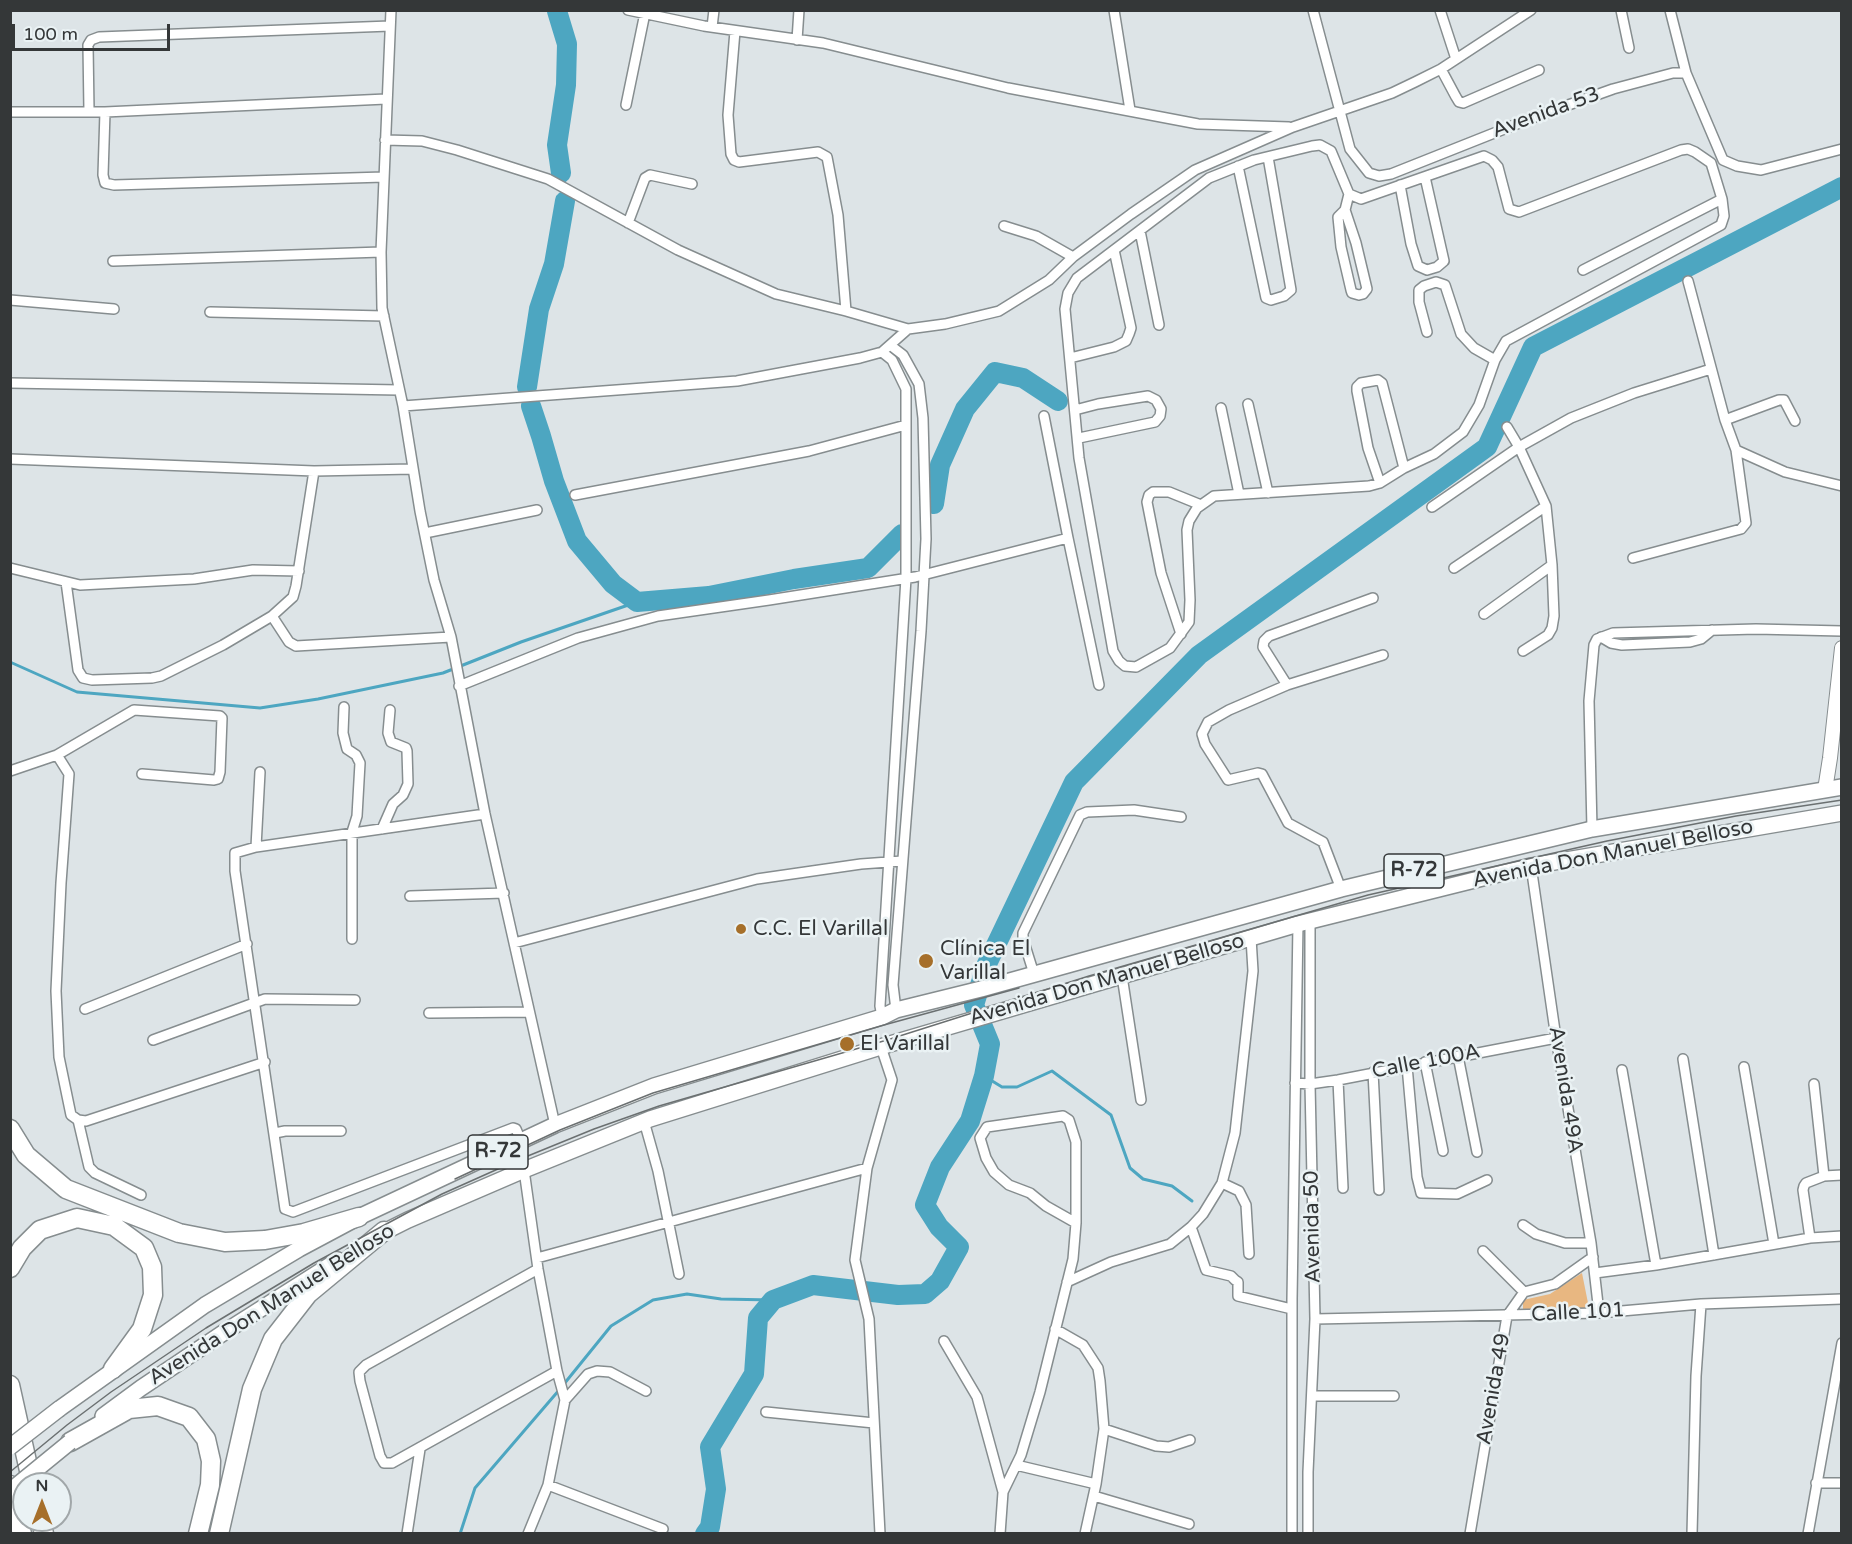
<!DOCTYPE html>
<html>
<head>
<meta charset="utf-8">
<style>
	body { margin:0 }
	#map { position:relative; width:1852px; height:1544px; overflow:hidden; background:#dde4e7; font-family:"Varela Round",sans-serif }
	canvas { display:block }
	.frame { position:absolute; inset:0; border:12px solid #343738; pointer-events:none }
	.north { position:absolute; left:12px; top:1472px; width:60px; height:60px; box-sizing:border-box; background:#eaf2f4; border:2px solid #a1a7a9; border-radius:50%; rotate:0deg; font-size:16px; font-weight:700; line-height:24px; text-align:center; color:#343738 }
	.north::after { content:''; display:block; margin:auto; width:21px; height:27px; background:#a66f2a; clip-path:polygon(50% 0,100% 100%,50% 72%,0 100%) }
	.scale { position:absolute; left:12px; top:24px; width:158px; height:27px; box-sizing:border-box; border:3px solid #343738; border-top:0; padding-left:8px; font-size:18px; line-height:21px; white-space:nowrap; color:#343738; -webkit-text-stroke:4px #eaf2f4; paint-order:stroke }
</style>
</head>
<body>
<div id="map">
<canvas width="1852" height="1544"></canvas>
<div class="frame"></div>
<div class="north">N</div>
<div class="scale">100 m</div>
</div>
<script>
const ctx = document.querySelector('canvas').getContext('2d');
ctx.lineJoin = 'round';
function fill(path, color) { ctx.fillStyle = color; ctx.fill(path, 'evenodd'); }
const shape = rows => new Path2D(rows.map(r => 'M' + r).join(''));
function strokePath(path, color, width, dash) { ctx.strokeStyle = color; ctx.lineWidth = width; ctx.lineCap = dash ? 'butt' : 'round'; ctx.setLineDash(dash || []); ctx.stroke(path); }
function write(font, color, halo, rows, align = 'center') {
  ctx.font = font + ' "Varela Round",sans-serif'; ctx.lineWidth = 5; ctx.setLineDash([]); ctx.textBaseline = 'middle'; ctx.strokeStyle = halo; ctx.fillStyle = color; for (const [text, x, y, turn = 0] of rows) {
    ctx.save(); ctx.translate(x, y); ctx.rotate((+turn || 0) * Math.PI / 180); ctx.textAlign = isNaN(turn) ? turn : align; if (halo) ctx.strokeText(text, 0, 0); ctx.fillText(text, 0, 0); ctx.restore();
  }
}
const green = shape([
	[1582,1273,1589,1308,1523,1309,1523,1300,1550,1294]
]);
const stream = shape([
	[10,662,77,692,260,708,318,699,443,673,521,642,637,602],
	[984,1076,1002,1087,1017,1087,1052,1071,1111,1115,1130,1168,1143,1179,1172,1186,1192,1201],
	[564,1384,611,1326,653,1300,687,1294,721,1299,773,1300],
	[460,1534,475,1488,560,1389]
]);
const river = shape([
	[557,11,567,44,566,85,557,145,561,173],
	[527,387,539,309,554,264,565,201],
	[531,406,541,436,554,481,577,541,613,584,637,602,709,596,794,579,868,568,902,534],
	[934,504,940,465,965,409,995,372,1023,378,1058,401],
	[705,1534,710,1527,716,1489,710,1447,754,1374,758,1318,773,1300,813,1285,898,1295,925,1294,940,1281,959,1247,939,1227,925,1205,940,1167,970,1121,984,1076,990,1044,974,1005,986,966,1074,782,1199,655,1487,447,1533,347,1842,187]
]);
const street = shape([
	[391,10,381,252,382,308,403,406,420,511,434,580,451,637,485,814,555,1125],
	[628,10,704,26,823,43,1008,88,1198,124,1289,127],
	[1114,10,1130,110],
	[1313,10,1350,149,1369,173,1379,176,1391,174,1532,118,1613,89,1673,73,1686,73,1723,160,1737,166,1761,170,1842,149],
	[1440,10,1456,59],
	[1621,10,1629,48],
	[1670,10,1686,73],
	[712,27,714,10],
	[735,31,728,115,731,154,734,160,739,162,818,152,827,157,838,215,846,311],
	[797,40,799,10],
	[1441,69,1456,97,1459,102,1463,103,1539,70],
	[626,105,645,13],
	[89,111,88,45,91,40,99,37,390,26],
	[10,112,105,112,386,99],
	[105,112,103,175,105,183,114,185,384,177],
	[385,140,422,141,457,150,548,179,678,250,776,294,846,311,908,329,945,324,999,311,1049,280,1073,257,1131,214,1195,170,1293,127,1392,93,1415,82,1441,69,1531,10],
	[1238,166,1266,298,1271,300,1284,296,1291,290,1268,157],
	[1400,185,1411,244,1418,266,1427,270,1437,267,1444,261,1425,177],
	[1345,210,1356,243,1367,289,1363,294,1359,295,1352,293,1351,290,1341,247,1338,217,1345,210,1349,194],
	[628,223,645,178,650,175,692,184],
	[1004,226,1036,236,1073,257],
	[1140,231,1159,325],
	[113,261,381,252],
	[1583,270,1722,199,1711,163,1695,152,1688,149,1681,150,1519,212,1509,209,1498,167,1492,160,1484,156,1361,199,1349,194,1331,151,1320,145,1312,146,1254,160,1209,178,1077,278,1068,293,1065,309,1079,458,1113,651,1119,661,1125,666,1136,667,1170,648,1189,622,1190,600,1187,530,1189,521,1197,508,1214,496,1369,486,1380,483,1404,468,1434,454,1463,432,1479,405,1495,360,1506,341,1721,225,1724,216,1722,199],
	[10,300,114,309],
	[210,312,384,316],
	[1427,332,1419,302,1419,290,1424,286,1436,282,1445,285,1461,334,1474,348,1495,360],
	[890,345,903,355,919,384,923,418,926,539,921,631,893,985,896,1010],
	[882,352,892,360,906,389,906,578,880,1006,882,1017],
	[1070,358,1114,347,1126,341,1129,334,1131,328,1114,250],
	[10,383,399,390],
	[1248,404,1268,493],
	[403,406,737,381,860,358,882,352,908,329],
	[1221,408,1239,494],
	[1075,410,1098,404,1148,396,1156,400,1161,409,1160,416,1155,422,1079,438],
	[1044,416,1068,538],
	[1725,420,1779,400,1784,400,1795,421],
	[1507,427,1519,447,1546,506,1552,565,1554,616,1552,628,1548,635,1523,651],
	[1736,450,1785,472,1842,486],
	[10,459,314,471,413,469],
	[1380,483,1368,448,1357,391,1357,387,1361,383,1378,380,1382,383,1404,468],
	[575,495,809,451,906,425],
	[1432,507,1519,447,1571,418,1634,393,1711,369],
	[425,533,537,510],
	[1633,558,1741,529,1746,523,1736,450,1725,420,1688,281],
	[10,568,80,585,194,579,253,570,299,571],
	[1454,568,1546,506],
	[66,582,78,670,83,678,92,680,152,678,161,676,223,645,272,616,293,597,296,586,314,471],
	[1484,614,1552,565],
	[272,616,289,642,296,646,451,637],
	[1181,634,1161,573,1147,502,1149,495,1153,492,1169,492,1201,505],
	[1601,637,1611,643,1622,645,1690,642,1701,639,1712,630],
	[1287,685,1383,655],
	[459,686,578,638,658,616,769,600,915,577,1068,538,1099,685],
	[344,707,343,733,347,749,356,755,360,763,357,816,352,832,352,939],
	[57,755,134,710,220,716,222,718,220,772,218,779,214,780,142,774],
	[10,771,57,755,69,774,61,883,56,991,59,1057,71,1115,78,1120,86,1121,265,1062],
	[485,814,256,847,235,853,235,871,285,1209,293,1212,513,1128,516,1129,521,1141],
	[382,829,393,804,403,795,408,784,407,751,406,748,391,742,388,733,390,710],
	[1592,829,1589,701,1594,645,1597,639,1613,633,1756,629,1842,631],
	[256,847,260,772],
	[1531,866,1556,1038,1591,1243,1599,1313],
	[1341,889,1323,842,1288,823,1262,774,1258,773,1228,780,1205,744,1202,734,1208,722,1229,710,1287,685,1263,647,1264,641,1269,636,1373,598],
	[410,896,504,893],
	[514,943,757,879,861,864,902,861],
	[1034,974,1023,939,1023,933,1080,815,1087,812,1134,810,1181,817],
	[1122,976,1141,1100],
	[85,1009,247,944],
	[429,1013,529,1012],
	[153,1040,265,999,355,1000],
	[1458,1056,1477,1152],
	[1683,1059,1714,1255],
	[1425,1062,1443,1151],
	[1407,1066,1417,1177,1421,1193,1457,1194,1487,1180],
	[1744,1067,1774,1244],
	[1622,1070,1656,1265],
	[1373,1072,1379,1190],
	[1338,1080,1343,1188],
	[1295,1083,1310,1084,1338,1080,1556,1038],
	[1814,1084,1824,1176],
	[78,1120,89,1167,95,1173,141,1195],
	[644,1121,658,1171,679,1274],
	[275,1133,285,1131,341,1131],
	[524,1170,538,1269,557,1371,565,1400,548,1485,528,1534],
	[1222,1183,1239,1191,1246,1205,1249,1254],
	[1523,1225,1536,1234,1565,1243,1591,1243],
	[1191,1227,1206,1270,1231,1276,1235,1280,1238,1282,1238,1296,1292,1309],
	[1810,1238,1803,1190,1804,1186,1806,1183,1824,1176,1842,1175],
	[1483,1251,1524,1292],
	[537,1258,867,1168],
	[538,1269,366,1365,359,1372,360,1381,380,1456,384,1463,392,1463,557,1371],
	[1595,1273,1656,1265,1810,1238,1842,1236],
	[1067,1282,1111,1262,1170,1244,1191,1227,1203,1214,1222,1183,1235,1133,1253,971,1251,938],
	[1315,1319,1599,1313,1701,1304,1842,1299],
	[1055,1329,1083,1345,1098,1368,1100,1381,1104,1429,1096,1484,1085,1534],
	[944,1341,977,1397,1003,1492],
	[1312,1396,1394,1396],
	[565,1400,588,1374,597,1371,610,1372,646,1391],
	[766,1412,874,1423],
	[1104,1429,1156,1446,1169,1447,1190,1440],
	[1016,1465,1096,1484],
	[1816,1483,1842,1483],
	[548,1485,663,1529],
	[1094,1496,1189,1524],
	[407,1534,420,1449],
	[880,1534,869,1319,855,1260,867,1168,892,1080,881,1047],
	[1000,1534,1003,1492,1021,1455,1040,1392,1073,1259,1076,1223,1076,1142,1069,1120,1063,1116,987,1127,980,1138,986,1158,994,1172,1009,1185,1030,1193,1046,1206,1076,1223],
	[1292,1534,1292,1299,1298,924],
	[1308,1534,1308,1472,1315,1319,1310,1084,1310,921],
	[1470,1534,1507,1316,1524,1292,1555,1284,1593,1257],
	[1692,1534,1696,1376,1701,1304],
	[1808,1534,1842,1343]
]);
const secondary = shape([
	[1825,790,1830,758,1842,648]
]);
const primary = shape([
	[376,1236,408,1220,524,1170,650,1119,890,1044,1298,924,1531,866,1842,813],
	[59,1409,205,1305,299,1249,359,1217,555,1125,654,1086,882,1017,896,1010,981,989,1341,889,1592,829,1842,787],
	[103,1416,141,1388,226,1331,338,1260]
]);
const highway = shape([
	[10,1129,26,1155,66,1189,179,1233,225,1242,265,1240,304,1233,359,1217],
	[10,1268,22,1248,40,1230,77,1218,114,1226,144,1248,152,1267,153,1295,142,1329,113,1369],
	[10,1385,32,1484],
	[70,1442,129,1409,158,1406,189,1417,206,1439,211,1461,210,1485,198,1534],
	[10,1485,22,1534],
	[41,1520,44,1534],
	[219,1534,252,1389,273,1339,308,1294,384,1231]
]);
const tram = shape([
	[455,1179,560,1130,653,1093,884,1025,1019,988],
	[10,1472,67,1425,111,1392,206,1328,314,1263,442,1194,518,1160,594,1129,659,1106,887,1040,1089,976,1368,895,1607,841,1736,816,1842,800]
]);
const primaryBridge = shape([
	[10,1447,59,1409],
	[10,1491,70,1442]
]);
const markers = [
	[741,929,6,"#a66f2a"],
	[926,961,8,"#a66f2a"],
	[847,1044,8,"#a66f2a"]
];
const shields = [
	[1414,871,60],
	[498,1152,60]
];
const shieldNames = [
	["R-72",1414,871],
	["R-72",498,1152]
];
const streetNames = [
	["Avenida 53",1546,113,-20],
	["Avenida Don Manuel Belloso",1613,854,-11],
	["Avenida Don Manuel Belloso",1107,980,-16],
	["Calle 100A",1426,1062,-11],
	["Avenida 49A",1565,1090,81],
	["Avenida 50",1313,1227,-91],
	["Avenida Don Manuel Belloso",272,1305,-32],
	["Calle 101",1578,1313,-3],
	["Avenida 49",1494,1389,-80]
];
const poiNames = [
	["C.C. El Varillal",753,929],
	["Clínica El",940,949],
	["Varillal",940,973],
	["El Varillal",860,1044]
];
fill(green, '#e8b781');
strokePath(stream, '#4da6c1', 3);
strokePath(river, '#4da6c1', 20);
strokePath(street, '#868d8f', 12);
strokePath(secondary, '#868d8f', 16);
strokePath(primary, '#868d8f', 18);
strokePath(highway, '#868d8f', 21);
strokePath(street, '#fff', 9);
strokePath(secondary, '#fff', 14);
strokePath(primary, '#fff', 15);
strokePath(highway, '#fff', 18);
strokePath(tram, '#6b7071', 1.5);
strokePath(primaryBridge, '#868d8f', 18, []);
strokePath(primaryBridge, '#fff', 15);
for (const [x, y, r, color] of markers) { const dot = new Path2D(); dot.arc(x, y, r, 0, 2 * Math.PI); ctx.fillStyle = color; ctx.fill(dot); strokePath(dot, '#eaf2f4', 2); }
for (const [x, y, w] of shields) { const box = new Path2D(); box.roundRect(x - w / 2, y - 17, w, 34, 4.5); ctx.fillStyle = '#eaf2f4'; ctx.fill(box); strokePath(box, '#343738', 1.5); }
write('bold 20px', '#343738', null, shieldNames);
write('21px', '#343738', '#eaf2f4', streetNames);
write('21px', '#343738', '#eaf2f4', poiNames, 'left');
</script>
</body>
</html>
